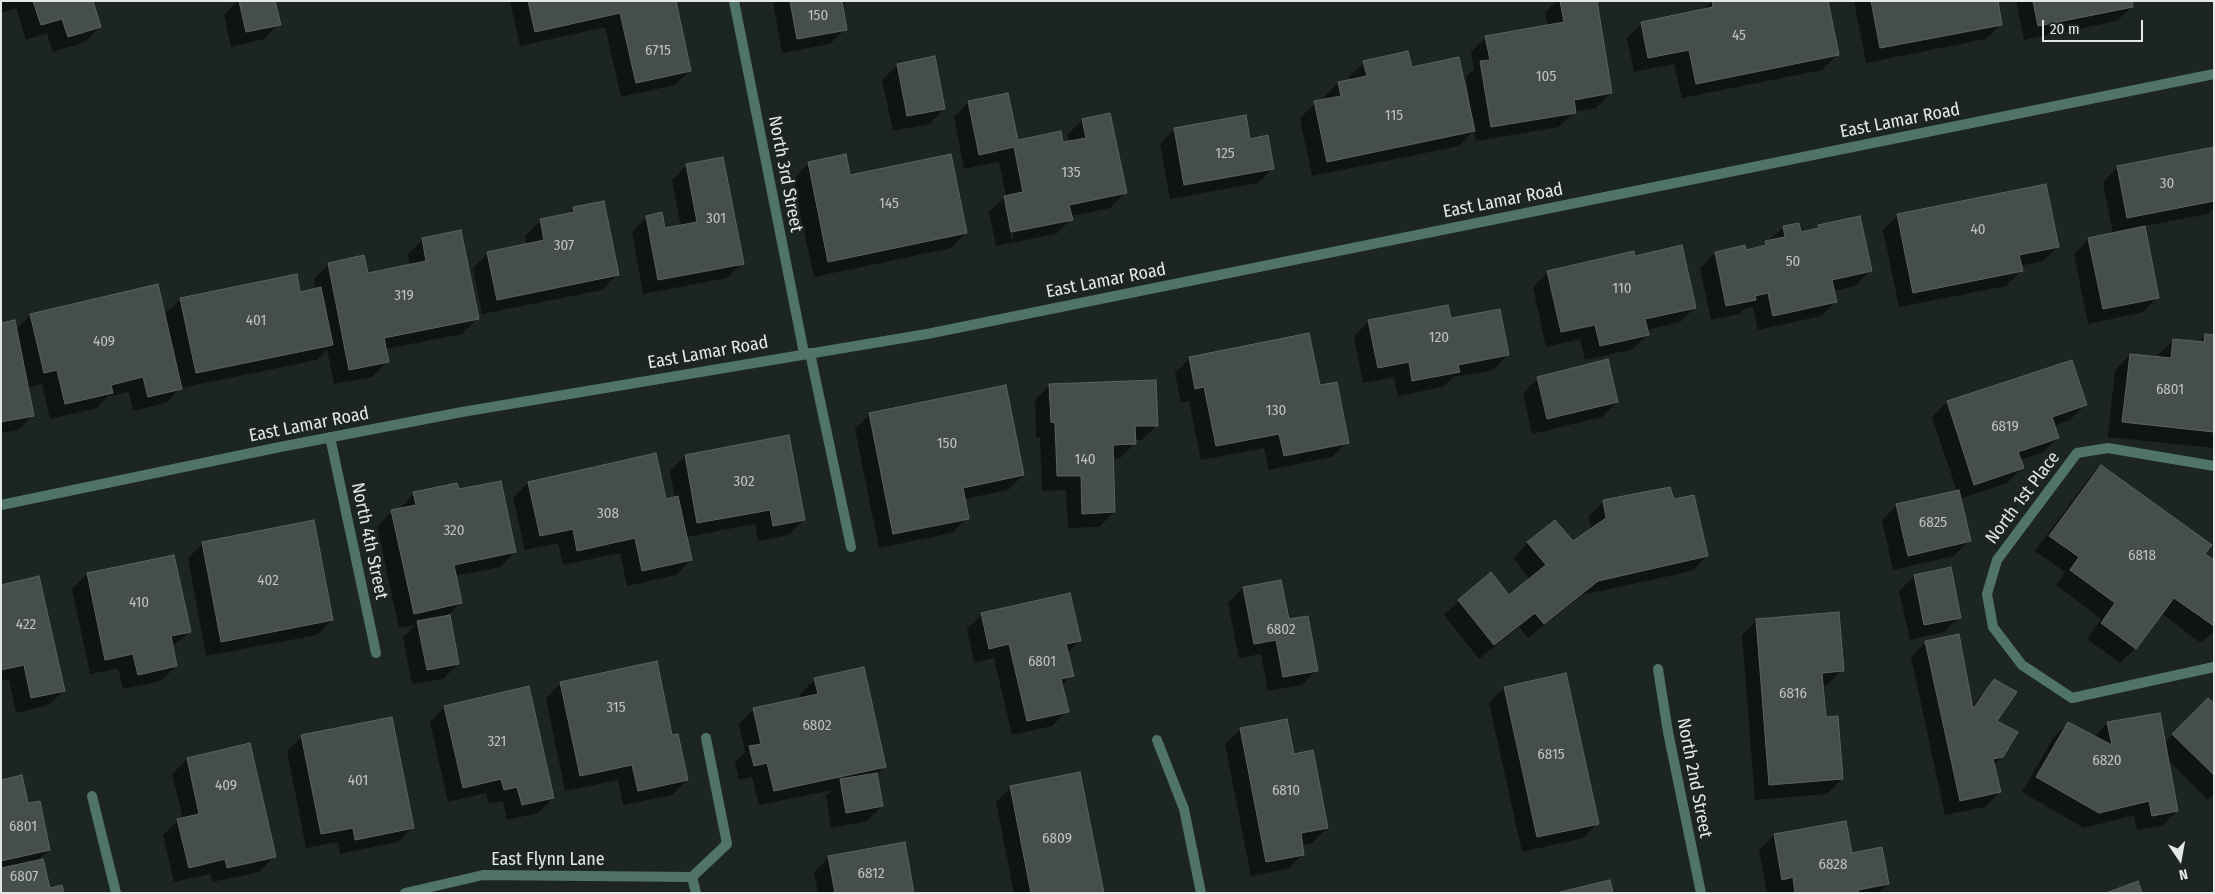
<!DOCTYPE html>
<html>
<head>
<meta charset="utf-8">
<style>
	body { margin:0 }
	#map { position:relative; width:2215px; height:894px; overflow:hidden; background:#1d2522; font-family:"Fira Sans Condensed",sans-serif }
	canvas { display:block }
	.frame { position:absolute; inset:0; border:2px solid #e2e8e6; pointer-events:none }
	.north { position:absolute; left:2155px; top:834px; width:50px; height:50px; -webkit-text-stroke:4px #1d2522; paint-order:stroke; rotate:168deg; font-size:14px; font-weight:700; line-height:20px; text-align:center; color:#e2e8e6 }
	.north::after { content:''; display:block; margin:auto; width:18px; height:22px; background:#e2e8e6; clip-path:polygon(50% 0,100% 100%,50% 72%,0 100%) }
	.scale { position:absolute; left:2042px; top:20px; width:101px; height:22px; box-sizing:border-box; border:2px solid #e2e8e6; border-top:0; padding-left:6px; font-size:15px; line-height:18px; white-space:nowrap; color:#e2e8e6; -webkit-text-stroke:4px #1d2522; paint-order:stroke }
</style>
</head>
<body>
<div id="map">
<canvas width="2215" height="894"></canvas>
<div class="frame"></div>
<div class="north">N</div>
<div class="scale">20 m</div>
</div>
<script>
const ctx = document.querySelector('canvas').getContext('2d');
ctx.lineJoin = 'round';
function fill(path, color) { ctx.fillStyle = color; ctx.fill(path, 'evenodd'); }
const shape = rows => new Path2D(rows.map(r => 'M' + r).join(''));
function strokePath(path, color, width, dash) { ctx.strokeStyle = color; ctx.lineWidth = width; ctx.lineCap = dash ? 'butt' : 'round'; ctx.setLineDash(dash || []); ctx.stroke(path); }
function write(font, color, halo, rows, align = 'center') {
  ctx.font = font + ' "Fira Sans Condensed",sans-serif'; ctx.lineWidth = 4.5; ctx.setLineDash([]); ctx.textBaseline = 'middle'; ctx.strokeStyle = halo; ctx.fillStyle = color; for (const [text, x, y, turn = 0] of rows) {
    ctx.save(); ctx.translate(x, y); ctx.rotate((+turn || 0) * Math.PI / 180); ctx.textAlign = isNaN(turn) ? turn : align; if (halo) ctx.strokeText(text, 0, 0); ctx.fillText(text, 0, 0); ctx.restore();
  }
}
const shadow = shape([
	[1,1,92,1,100,27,85,42,53,52,47,33,26,40,16,8,1,13],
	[237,1,274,1,279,24,264,39,231,47,224,15],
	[510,1,675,1,690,70,675,85,621,97,605,27,520,46],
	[773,1,847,1,841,7,845,29,830,44,782,53],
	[1556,1,1596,1,1611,93,1596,108,1574,112,1559,127,1476,141,1474,130,1459,146,1312,176,1300,118,1315,103,1324,101,1323,98,1338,83,1350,81,1349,77,1364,62,1411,69,1470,105,1466,77,1474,69,1471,52,1486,37,1548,26,1545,12],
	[1712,1,1827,1,1837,55,1822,70,1682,98,1674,64,1634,72,1627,38,1642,23,1702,11],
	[1854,1,1996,1,2001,24,1986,39,1866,63],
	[2016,1,2131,1,2132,6,2117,21,2024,40],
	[897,65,944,109,929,124,893,131,882,80],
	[969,102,1017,141,1069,142,1067,135,1082,120,1109,114,1125,193,1110,208,1070,216,1071,219,1056,234,996,246,989,212,1006,196,999,162,964,169,954,117],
	[1005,206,1007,206,1014,238,1011,238],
	[1175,129,1249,140,1273,168,1258,183,1170,199,1160,144],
	[2214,149,2214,208,2208,214,2144,226,2158,297,2143,312,2088,324,2074,254,2089,239,2113,234,2103,182,2118,167],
	[808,164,966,233,951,248,814,277,793,179],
	[687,165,742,263,727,278,643,294,632,232,647,217,664,230,681,227,672,180],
	[574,208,617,275,602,290,482,314,473,268,488,253,527,245,525,236,540,221,567,215],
	[1898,215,2058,246,2043,261,2020,266,2021,271,2006,286,1899,307,1883,230],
	[1819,226,1870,271,1855,286,1834,291,1836,301,1821,316,1758,330,1753,307,1744,309,1739,314,1711,320,1700,268,1715,253,1745,251,1760,248,1784,227,1800,234,1814,231],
	[423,239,477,319,462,334,385,349,387,362,372,377,334,384,327,349,317,360,180,388,166,403,133,411,129,392,108,396,97,408,50,419,42,384,27,388,33,415,18,430,1,433,1,324,15,330,31,315,164,315,181,299,299,293,316,290,314,279,329,264,367,275,410,266,408,254],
	[1634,258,1695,307,1680,322,1647,330,1648,334,1633,349,1585,360,1580,339,1546,347,1533,287,1548,272],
	[1450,320,1508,354,1493,370,1453,377,1443,387,1398,396,1394,377,1363,383,1354,336,1369,321],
	[2205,335,2214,336,2214,448,2108,437,2115,370,2130,355,2158,358,2158,355,2173,340,2198,343],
	[1190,358,1319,386,1347,442,1332,457,1269,470,1264,448,1201,460,1189,401,1181,403,1175,373],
	[2071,362,2085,405,2070,420,2054,426,2058,438,2043,452,2020,460,2022,468,2007,483,1960,499,1969,541,1954,556,1893,570,1882,520,1897,505,1957,491,1932,417,1947,402],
	[1538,378,1617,402,1602,417,1532,434,1523,393],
	[1050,385,1157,425,1142,440,1135,440,1135,443,1120,458,1112,459,1114,512,1099,527,1068,528,1066,490,1042,491,1040,437,1036,437,1035,400],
	[870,414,1023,475,1008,490,964,499,967,518,952,533,879,548,855,429],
	[685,456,804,520,789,535,758,541,755,524,686,537,691,560,676,575,627,586,620,553,563,565,558,543,525,550,513,498,528,483,665,500,675,498,670,471],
	[2101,466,2214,562,2214,631,2201,643,2161,613,2135,648,2120,663,2087,639,2101,619,2056,585,2065,572,2035,551,2087,481],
	[458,491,515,552,500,567,455,576,460,603,448,615,458,664,443,679,412,684,403,637,415,625,399,628,377,526,392,511,399,510,414,493],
	[1673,500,1707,556,1692,571,1582,595,1528,638,1519,627,1479,659,1444,615,1459,601,1509,596,1530,579,1513,558,1528,543,1573,543,1591,530,1589,516,1604,501],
	[203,543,332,620,317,635,206,656,188,558],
	[1950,569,1959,617,1944,632,1910,640,1899,591,1914,576],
	[87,574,190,632,172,647,176,666,161,681,123,689,118,668,90,674,72,589],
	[1,586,64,690,49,705,16,713,9,679,1,681],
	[1243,588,1288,621,1317,670,1302,685,1268,691,1261,654,1239,658,1228,603],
	[982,614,1080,640,1067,653,1072,675,1062,686,1067,711,1052,726,1012,735,994,658,974,663,967,629],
	[1757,620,1842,670,1827,685,1822,686,1824,719,1842,779,1827,794,1755,800,1742,635],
	[1926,642,1972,706,1994,681,1995,722,2002,757,1993,765,2000,792,1985,807,1945,815,1911,657],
	[815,679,885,766,876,775,882,806,867,821,831,828,826,795,832,790,759,805,752,777,739,780,735,762,745,752,739,724,754,709,801,699,800,694],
	[561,683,671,737,687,780,672,795,623,805,618,780,565,791,546,698],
	[1504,688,1598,823,1583,838,1522,852,1489,703],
	[2208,699,2214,705,2214,794,2208,800,2167,759,2177,811,2162,826,2137,830,2134,815,2084,828,2022,792,2053,738,2068,723,2094,737,2107,723,2164,743],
	[445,707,553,798,538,813,507,820,503,801,489,804,486,793,448,802,430,722],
	[1286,720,1293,755,1327,828,1312,843,1301,845,1303,854,1288,869,1251,876,1225,744,1240,730],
	[302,736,413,827,398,842,340,854,338,842,306,848,287,751],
	[187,759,274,857,259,872,212,882,210,874,174,882,163,835,178,820,183,819,172,774],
	[1,781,27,805,49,850,37,861,49,889,63,893,1,893],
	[1011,787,1102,893,1014,893,996,802],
	[1774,835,1851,855,1888,884,1879,893,1767,893,1759,850],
	[829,857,913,893,818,893,814,872]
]);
const building = shape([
	[33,1,93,1,101,27,68,37,62,19,41,25,33,1],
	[239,1,275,1,281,25,246,32,239,1],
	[528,1,676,1,691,71,636,83,620,13,535,32,528,1],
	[790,1,842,1,847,30,797,39,790,1],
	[1560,1,1597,1,1612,93,1574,100,1576,113,1491,127,1480,61,1490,60,1485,36,1564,22,1560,1],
	[1712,1,1828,1,1839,55,1696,84,1689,50,1648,58,1641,22,1713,7,1712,1],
	[1871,1,1998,1,2002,25,1880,48,1871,1],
	[2033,1,2132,1,2133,7,2038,26,2033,1],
	[1408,51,1412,67,1459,57,1475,131,1327,162,1314,101,1341,96,1338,82,1367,76,1363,61,1408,51],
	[935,56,945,109,907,116,897,64,935,56],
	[1008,93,1018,140,1061,131,1063,142,1086,138,1082,119,1110,113,1127,193,1069,205,1073,220,1011,232,1004,196,1023,192,1014,147,979,155,968,101,1008,93],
	[1246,115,1250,139,1268,135,1274,169,1184,185,1174,128,1246,115],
	[2214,147,2214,201,2127,218,2117,166,2214,147],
	[846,154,850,175,951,154,967,233,828,262,808,162,846,154],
	[723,157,744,264,658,280,646,216,662,212,665,228,697,222,686,164,723,157],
	[2046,184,2059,247,2019,255,2023,271,1913,293,1897,214,2046,184],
	[604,201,619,275,497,300,487,252,544,240,540,219,574,212,573,207,604,201],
	[1860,216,1872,271,1832,280,1837,302,1773,316,1768,293,1755,296,1756,300,1726,306,1715,252,1745,245,1746,250,1766,245,1765,241,1785,237,1783,226,1799,223,1801,232,1819,228,1818,225,1860,216],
	[2145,226,2159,298,2103,309,2088,238,2145,226],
	[461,230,479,319,384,338,389,362,349,370,328,263,364,255,368,273,426,261,422,238,461,230],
	[1682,245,1696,308,1645,319,1649,335,1600,346,1595,325,1561,332,1547,271,1634,251,1635,256,1682,245],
	[297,274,300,292,321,287,333,345,196,373,180,298,297,274],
	[158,284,182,389,148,397,143,377,111,385,113,393,65,404,57,370,44,373,30,314,158,284],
	[1448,305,1451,318,1500,309,1509,355,1458,365,1460,372,1412,381,1409,362,1378,368,1368,320,1448,305],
	[15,320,34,416,1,422,1,323,15,320],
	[1309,333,1320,385,1337,382,1349,443,1284,456,1279,434,1216,446,1204,387,1195,389,1189,357,1309,333],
	[2205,334,2214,335,2214,432,2122,422,2130,354,2171,358,2173,339,2204,342,2205,334],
	[1608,359,1618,402,1547,419,1537,377,1608,359],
	[2072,360,2087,405,2052,417,2059,438,2018,452,2024,468,1974,485,1947,401,2072,360],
	[1156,380,1158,426,1135,426,1136,444,1113,445,1115,512,1082,514,1081,476,1057,476,1055,423,1051,422,1049,384,1156,380],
	[1006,385,1024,475,963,488,969,519,893,534,869,413,1006,385],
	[789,435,805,520,773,526,770,510,697,523,685,455,789,435],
	[656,453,666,499,678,496,692,560,642,571,635,538,577,551,573,529,540,536,528,482,656,453],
	[2101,465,2212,545,2205,554,2214,560,2214,626,2174,598,2136,649,2101,623,2115,603,2070,570,2079,557,2049,536,2101,465],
	[501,481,516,552,454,565,462,603,414,614,391,510,416,505,413,492,457,483,459,489,501,481],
	[1670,487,1674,499,1694,495,1708,556,1598,581,1544,624,1535,613,1494,645,1458,600,1491,572,1509,595,1546,565,1527,542,1555,520,1573,541,1606,518,1603,500,1670,487],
	[1959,490,1971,541,1908,556,1896,504,1959,490],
	[314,520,333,620,221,642,202,542,314,520],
	[174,555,191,632,171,636,177,666,138,675,133,654,105,660,87,573,174,555],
	[1951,567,1961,618,1924,625,1914,575,1951,567],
	[39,576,65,691,31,698,24,665,1,670,1,585,39,576],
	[1281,580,1289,619,1308,616,1318,671,1283,677,1276,640,1254,644,1243,587,1281,580],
	[1070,593,1081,641,1066,644,1074,676,1061,679,1069,712,1027,721,1009,644,989,649,981,613,1070,593],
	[1839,612,1844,671,1822,673,1826,717,1838,716,1843,779,1769,785,1756,619,1839,612],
	[450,615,459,664,427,670,417,621,450,615],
	[1959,634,1973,709,1994,679,2017,692,1997,721,2018,732,2003,757,1993,759,2001,792,1960,801,1925,641,1959,634],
	[657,661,672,735,678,734,688,780,638,791,632,765,580,776,560,682,657,661],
	[864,667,886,767,774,791,767,763,754,766,749,746,761,744,753,708,818,694,814,678,864,667],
	[1566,673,1599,824,1537,837,1504,687,1566,673],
	[529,686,554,798,522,805,517,787,504,790,501,779,463,788,444,706,529,686],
	[2208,698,2214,703,2214,775,2172,734,2208,698],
	[2160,713,2178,811,2152,816,2149,801,2099,813,2036,777,2068,722,2112,745,2107,722,2160,713],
	[392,717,414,828,355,840,353,828,321,834,301,735,392,717],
	[1287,719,1294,754,1313,750,1328,828,1301,833,1304,855,1266,862,1240,728,1287,719],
	[250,743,276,857,227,868,225,859,189,868,177,819,199,814,187,758,250,743],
	[1080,772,1104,893,1031,893,1010,786,1080,772],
	[877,773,883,806,846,813,840,779,877,773],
	[22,775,28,803,40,801,50,850,1,861,1,780,22,775],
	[1846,821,1852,853,1882,847,1889,884,1858,890,1859,893,1795,893,1793,877,1782,880,1774,834,1846,821],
	[905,842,914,893,835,893,828,856,905,842],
	[43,859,50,888,62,885,64,893,1,893,1,868,43,859],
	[1610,880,1613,893,1556,893,1610,880],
	[2138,881,2142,893,2106,893,2138,881]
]);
const service = shape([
	[810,353,851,547]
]);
const minor = shape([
	[734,1,804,353],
	[330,437,376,653],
	[2214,466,2108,448,2077,453,1997,560,1987,594,1993,627,2022,665,2072,698,2214,667],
	[1,505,280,447,462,412,927,334,2214,74],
	[1658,669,1668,732,1701,893],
	[1157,740,1184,809,1201,893],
	[92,796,116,893],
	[405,893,483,875,692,877],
	[696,893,692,877,727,844,706,738]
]);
const numberNames = [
	["150",818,16],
	["45",1739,36],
	["6715",658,51],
	["105",1546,77],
	["115",1394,116],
	["125",1225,154],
	["135",1071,173],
	["30",2167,184],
	["145",889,204],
	["301",716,219],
	["40",1978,230],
	["307",564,246],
	["50",1793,262],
	["110",1622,289],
	["319",404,296],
	["401",256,321],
	["120",1439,338],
	["409",104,342],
	["6801",2170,390],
	["130",1276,411],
	["6819",2005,427],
	["150",947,444],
	["140",1085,460],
	["302",744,482],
	["308",608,514],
	["6825",1933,523],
	["320",454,531],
	["6818",2142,556],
	["402",268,581],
	["410",139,603],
	["422",26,625],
	["6802",1281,630],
	["6801",1042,662],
	["6816",1793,694],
	["315",616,708],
	["6802",817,726],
	["321",497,742],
	["6815",1551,755],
	["6820",2107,761],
	["401",358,781],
	["409",226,786],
	["6810",1286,791],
	["6801",23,827],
	["6809",1057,839],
	["6828",1833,865],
	["6812",871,874],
	["6807",24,877]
];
const streetNames = [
	["East Lamar Road",1900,121,-11],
	["North 3rd Street",785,174,79],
	["East Lamar Road",1503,201,-11],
	["East Lamar Road",1106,281,-11],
	["East Lamar Road",708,353,-10],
	["East Lamar Road",309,425,-11],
	["North 1st Place",2023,498,-53],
	["North 4th Street",369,541,78],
	["North 2nd Street",1694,778,79],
	["East Flynn Lane",548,860]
];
fill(shadow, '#0007');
fill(building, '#464e4b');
strokePath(building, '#5a6360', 1);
strokePath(service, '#507469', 10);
strokePath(minor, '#507469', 10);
write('15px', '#bbc2bf', null, numberNames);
write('18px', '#e2e8e6', '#1d2522', streetNames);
</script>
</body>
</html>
